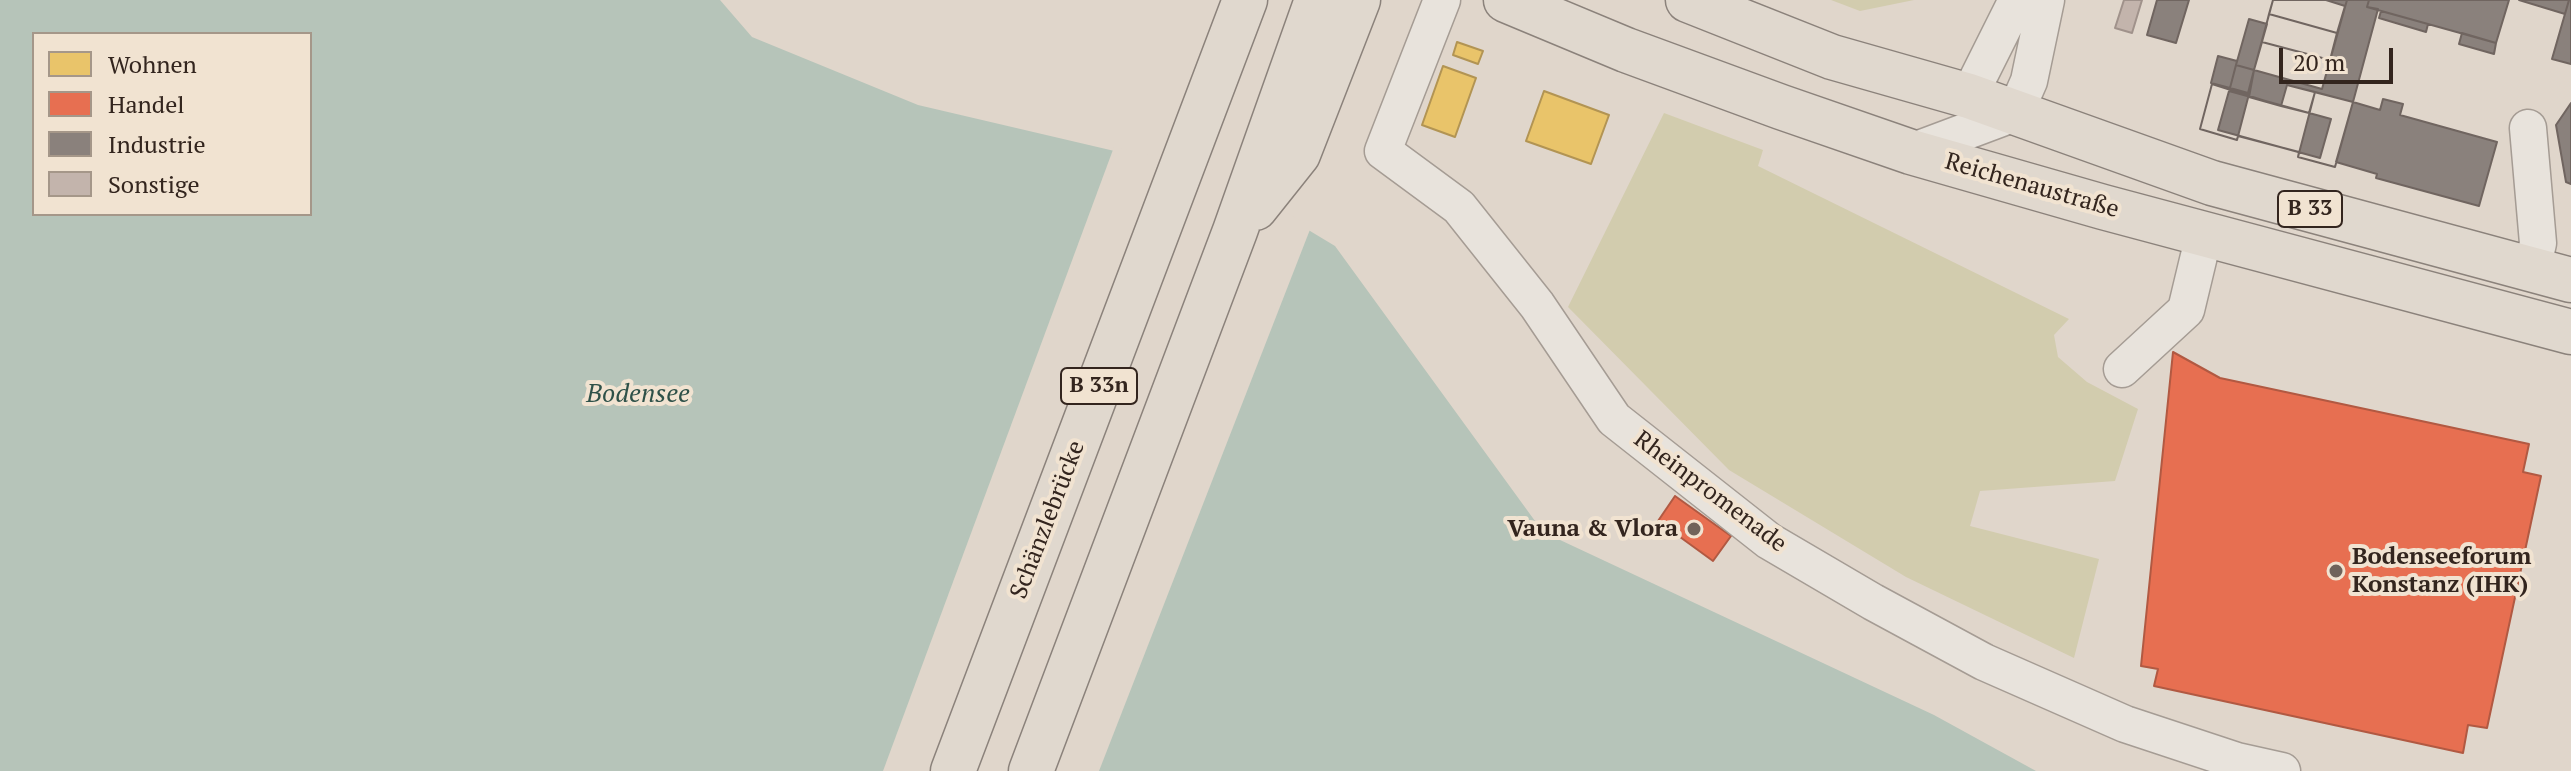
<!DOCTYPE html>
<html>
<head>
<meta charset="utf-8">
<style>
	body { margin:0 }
	#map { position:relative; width:2571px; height:771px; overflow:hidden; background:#e0d6cb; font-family:"PT Serif",serif }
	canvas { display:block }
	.legend { position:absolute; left:32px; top:32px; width:280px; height:184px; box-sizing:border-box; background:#f1e3d1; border:2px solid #a59789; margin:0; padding:10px 14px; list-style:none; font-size:24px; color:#33251e }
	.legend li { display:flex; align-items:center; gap:16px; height:40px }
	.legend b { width:40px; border:2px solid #a59789 }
	.scale { position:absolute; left:2279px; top:48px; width:114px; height:36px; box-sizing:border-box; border:4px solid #33251e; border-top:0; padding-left:10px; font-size:24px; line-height:28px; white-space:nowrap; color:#33251e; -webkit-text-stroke:6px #f1e3d1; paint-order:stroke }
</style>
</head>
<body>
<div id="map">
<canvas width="2571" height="771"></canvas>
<ul class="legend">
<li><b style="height:22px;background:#e9c46a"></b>Wohnen</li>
<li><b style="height:22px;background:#e76f51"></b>Handel</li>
<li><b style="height:22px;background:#8a817c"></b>Industrie</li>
<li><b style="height:22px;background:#c3b4ac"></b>Sonstige</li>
</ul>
<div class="scale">20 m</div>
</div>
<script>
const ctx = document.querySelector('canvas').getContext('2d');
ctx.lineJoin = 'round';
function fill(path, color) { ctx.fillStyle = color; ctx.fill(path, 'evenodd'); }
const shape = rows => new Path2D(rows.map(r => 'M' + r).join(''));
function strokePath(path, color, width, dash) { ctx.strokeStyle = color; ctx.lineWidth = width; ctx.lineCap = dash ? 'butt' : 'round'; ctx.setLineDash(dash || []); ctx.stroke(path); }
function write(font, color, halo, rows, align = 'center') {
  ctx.font = font + ' "PT Serif",serif'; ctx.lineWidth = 8; ctx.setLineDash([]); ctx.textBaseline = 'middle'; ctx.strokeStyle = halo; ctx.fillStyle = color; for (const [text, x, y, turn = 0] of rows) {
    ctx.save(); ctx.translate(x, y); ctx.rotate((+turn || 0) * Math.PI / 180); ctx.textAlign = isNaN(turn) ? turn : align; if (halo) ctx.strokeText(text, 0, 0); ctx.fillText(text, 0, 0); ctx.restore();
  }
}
const green = shape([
	[1831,0,1914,0,1860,11],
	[1664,113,1763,150,1758,166,2069,319,2054,335,2058,357,2087,382,2138,409,2115,481,1980,491,1970,526,2099,559,2074,658,1906,577,1729,470,1568,307]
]);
const water = shape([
	[0,0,720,0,752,37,918,105,1217,175,1335,246,1543,532,1934,715,2036,771,0,771],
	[34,34,310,34,310,214,34,214]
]);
const pier = shape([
	[1114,147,1218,171,1311,227,1099,771,883,771]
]);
const homes = shape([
	[1457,42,1483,51,1478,64,1453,55,1457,42],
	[1443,66,1476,78,1455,137,1422,125,1443,66],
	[1544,91,1609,115,1591,164,1526,141,1544,91]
]);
const shops = shape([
	[2173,352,2220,378,2529,444,2523,472,2541,476,2487,728,2468,725,2463,753,2154,686,2158,669,2141,666,2173,352],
	[1675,496,1731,536,1713,561,1658,521,1675,496]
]);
const industry = shape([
	[2157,0,2189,0,2176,43,2147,35,2157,0],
	[2273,0,2347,0,2322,89,2254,70,2273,0],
	[2273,0,2326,0,2345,6,2337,33,2269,14,2273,0],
	[2347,0,2369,0,2367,7,2378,9,2353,102,2287,85,2281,106,2249,97,2254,70,2322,89,2347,0],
	[2369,0,2509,0,2496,43,2367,7,2369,0],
	[2519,0,2569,0,2565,14,2519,0],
	[2569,0,2571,0,2571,64,2552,59,2569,0],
	[2381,11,2428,24,2426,32,2379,18,2381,11],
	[2269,14,2337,33,2330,60,2262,42,2269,14],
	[2249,19,2267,24,2254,70,2236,65,2249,19],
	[2462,33,2496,43,2494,54,2459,44,2462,33],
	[2262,42,2330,60,2322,89,2254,70,2262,42],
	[2218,56,2237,61,2230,88,2211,83,2218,56],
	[2236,65,2254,70,2248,93,2230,88,2236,65],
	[2212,84,2281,106,2287,85,2353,102,2335,167,2298,157,2299,152,2238,136,2237,140,2200,129,2212,84],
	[2212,84,2249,94,2237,140,2200,129,2212,84],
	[2287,85,2315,92,2309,113,2281,106,2287,85],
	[2229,91,2331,119,2320,158,2218,130,2229,91],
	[2315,92,2353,102,2335,167,2298,157,2315,92],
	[2383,99,2403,104,2400,115,2497,142,2479,206,2376,178,2377,174,2336,162,2353,102,2380,110,2383,99],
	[2571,103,2571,184,2566,182,2556,125,2571,103]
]);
const building = shape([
	[2124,0,2142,0,2132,33,2115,28,2124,0]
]);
const minor = shape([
	[1442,0,1383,151,1459,207,1537,305,1614,419,1769,541,1873,602,1984,662,2125,724,2237,761,2282,771],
	[1969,96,2017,0],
	[2528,128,2538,243,2532,270],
	[1911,152,2015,113,2029,81,2046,0],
	[2122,369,2186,310,2204,235]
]);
const major = shape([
	[1506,0,1626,50,1781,107,1911,152,2103,207,2571,332],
	[1688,0,1832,57,1969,96,2212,183,2571,280],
	[1255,208,1298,154,1358,0],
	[953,771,1245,0],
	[1031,771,1235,231,1317,0]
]);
const markers = [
	[1694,529,8,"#70635b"],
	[2336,571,8,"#70635b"]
];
const shields = [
	[2310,209,64],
	[1099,386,76]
];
const shieldNames = [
	["B 33",2310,209],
	["B 33n",1099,386]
];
const streetNames = [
	["Reichenaustraße",2032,186,16],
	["Rheinpromenade",1710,492,37],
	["Schänzlebrücke",1048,520,-69]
];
const poiNames = [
	["Vauna & Vlora",1678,529],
	["Bodenseeforum",2352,557,"left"],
	["Konstanz (IHK)",2352,585,"left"]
];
const waterNames = [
	["Bodensee",638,395]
];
fill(green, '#d2ccae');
fill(water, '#b6c4b9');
fill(pier, '#e0d6cb');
fill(homes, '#e9c46a');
strokePath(homes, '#b29453', 2);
fill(shops, '#e76f51');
strokePath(shops, '#b15942', 2);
fill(industry, '#8a817c');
strokePath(industry, '#706560', 2);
fill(building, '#c3b4ac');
strokePath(building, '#a0928b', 2);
strokePath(minor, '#a59c94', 39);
strokePath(major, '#8b827b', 47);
strokePath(minor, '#e8e3dc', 36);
strokePath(major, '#e0d8ce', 44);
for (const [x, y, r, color] of markers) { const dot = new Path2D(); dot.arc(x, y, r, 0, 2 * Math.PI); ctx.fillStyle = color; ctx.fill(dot); strokePath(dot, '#f1e3d1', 3); }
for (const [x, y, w] of shields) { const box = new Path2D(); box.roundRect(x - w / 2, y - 18, w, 36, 6); ctx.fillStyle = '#f1e3d1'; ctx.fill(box); strokePath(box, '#33251e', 2); }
write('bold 22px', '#33251e', null, shieldNames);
write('24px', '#33251e', '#f1e3d1', streetNames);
write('bold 24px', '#33251e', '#f1e3d1', poiNames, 'right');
write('italic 26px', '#2e5149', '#f1e3d1', waterNames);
</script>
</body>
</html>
